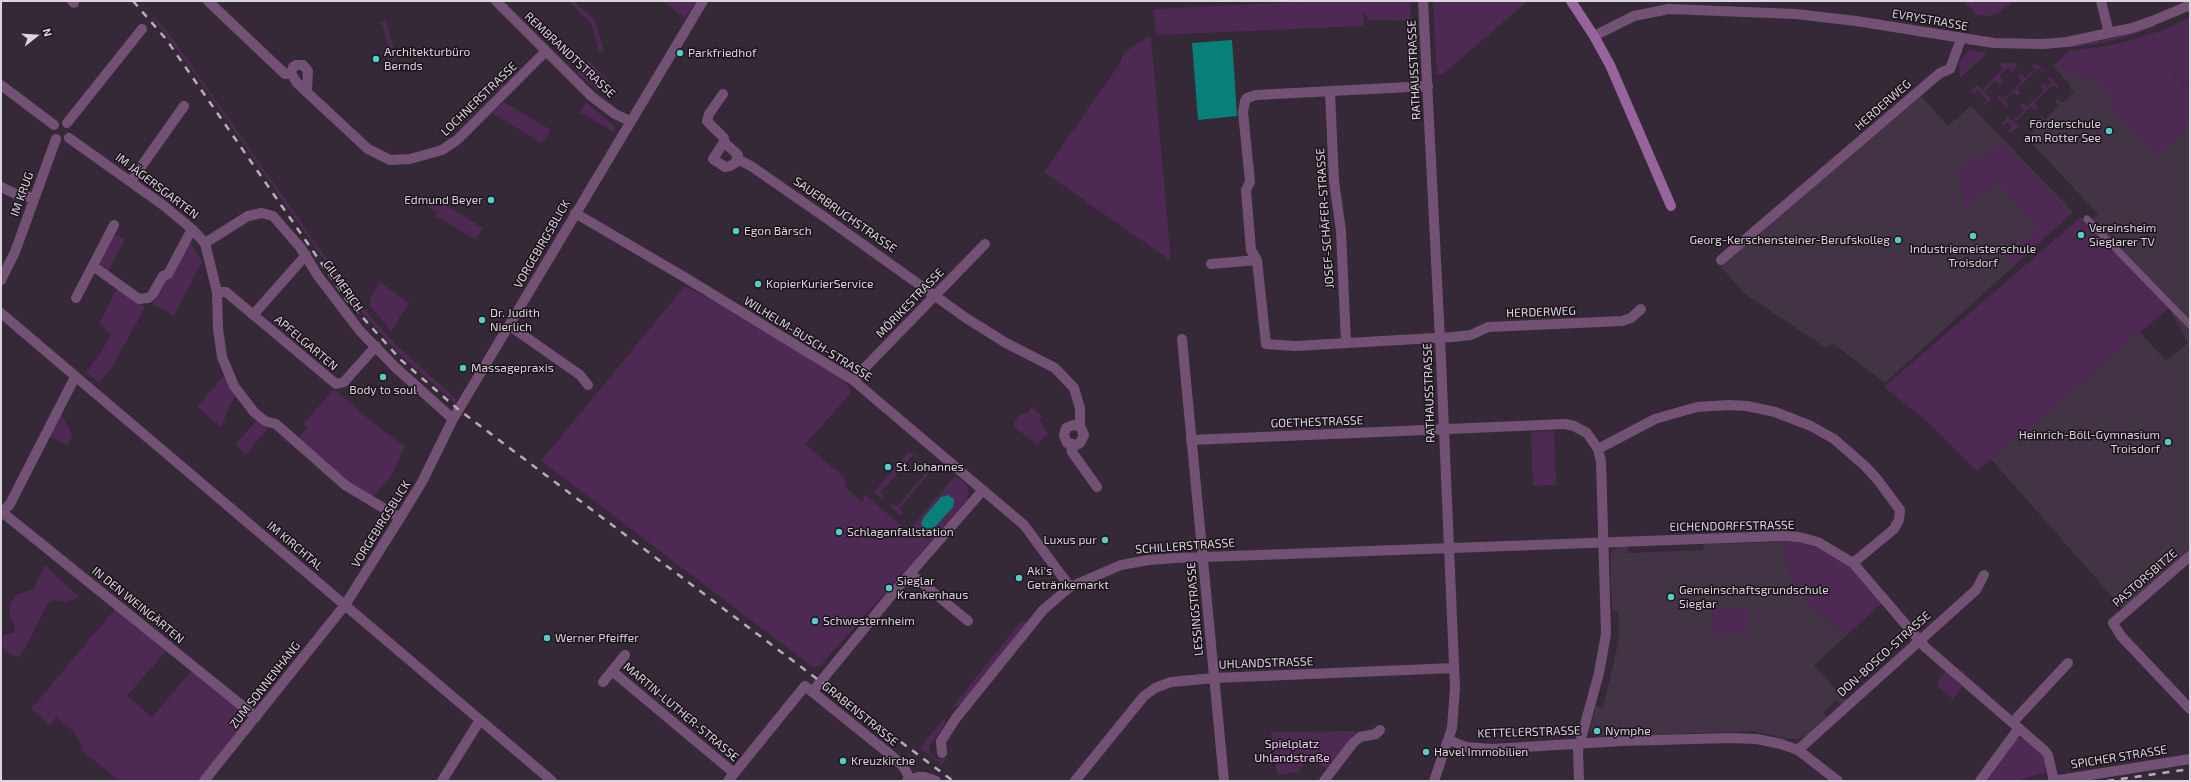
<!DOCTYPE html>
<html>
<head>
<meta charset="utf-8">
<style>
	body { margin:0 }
	#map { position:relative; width:2191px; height:782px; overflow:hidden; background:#352937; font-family:"Exo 2",sans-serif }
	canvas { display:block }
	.frame { position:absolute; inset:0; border:2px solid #ddd5de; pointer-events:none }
	.north { position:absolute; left:16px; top:16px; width:40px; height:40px; -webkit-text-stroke:3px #1a141a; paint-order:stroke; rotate:73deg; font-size:11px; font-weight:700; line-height:16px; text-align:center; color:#ddd5de }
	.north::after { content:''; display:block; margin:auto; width:14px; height:18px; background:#ddd5de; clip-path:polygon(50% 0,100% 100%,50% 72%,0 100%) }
</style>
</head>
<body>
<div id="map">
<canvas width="2191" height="782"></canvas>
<div class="frame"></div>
<div class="north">N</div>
</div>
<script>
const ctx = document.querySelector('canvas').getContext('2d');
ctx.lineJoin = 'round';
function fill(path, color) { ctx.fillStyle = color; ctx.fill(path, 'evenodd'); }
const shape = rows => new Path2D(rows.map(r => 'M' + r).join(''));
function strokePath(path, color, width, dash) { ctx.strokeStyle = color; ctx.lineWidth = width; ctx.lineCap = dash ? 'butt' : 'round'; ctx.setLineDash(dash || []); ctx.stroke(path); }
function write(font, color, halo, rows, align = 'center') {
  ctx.font = font + ' "Exo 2",sans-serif'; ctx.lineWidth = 3; ctx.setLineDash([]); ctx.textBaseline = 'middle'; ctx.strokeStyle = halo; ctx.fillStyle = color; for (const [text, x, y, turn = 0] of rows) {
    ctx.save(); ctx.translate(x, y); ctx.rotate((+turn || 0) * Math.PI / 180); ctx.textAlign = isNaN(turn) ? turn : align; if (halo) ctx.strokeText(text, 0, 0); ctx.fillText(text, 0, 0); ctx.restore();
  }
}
const built = shape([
	[2135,39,2190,89,2190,553,2123,609,1991,459,2140,332,2166,361,2188,343,2169,308,2089,224,2098,214,2027,138,2041,123,2038,119,2041,116,2045,120,2059,106,2055,102,2058,99,2062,103,2074,92,2070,87,2071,86,2053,66,2069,51,2103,47],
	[1920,95,1948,126,1971,106,2073,212,1885,383,1834,344,1825,347,1745,294,1721,267],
	[1782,542,1795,590,1846,636,1814,665,1846,701,1841,704,1837,700,1823,712,1827,717,1809,734,1798,739,1786,739,1754,731,1595,737,1590,731,1596,706,1603,708,1619,640,1619,613,1612,609,1610,554,1616,547,1628,547,1628,553,1703,550,1704,544]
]);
const green = shape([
	[569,1,574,1,595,21,604,51,599,52,591,23],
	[662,1,697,1,685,18],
	[1320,1,1410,1,1411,21,1370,20,1364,13,1363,26,1156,35,1154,9],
	[1433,1,1528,1,1443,74,1437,75],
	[1964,1,2014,1,2000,12,1989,16,1977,15],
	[154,16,177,45,352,295,394,343,456,399,455,403,397,352,354,303,193,71,153,18],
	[2190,17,2190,88,2135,39,2163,30],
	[386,21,397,60,392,61,382,24,377,23],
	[2155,25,2156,27,2128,36,2098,44,2069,48,2070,46,2109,39],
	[1146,37,1151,37,1171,261,1044,172,1120,63,1124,53],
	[2135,40,2190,89,2190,125,2157,156,2112,109,2109,102,2113,97,2104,88,2100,92,2097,90,2102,86,2093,76,2088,80,2080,74,2073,74,2070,76,2057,63,2069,51,2103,47],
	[1969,50,1987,53,1960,78,1959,62],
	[589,61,607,80,597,90,577,73],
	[2002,63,2016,63,2017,66,2012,71,2008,67,1999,76,2003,81,2000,84,1995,80,1984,91,1991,99,1984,106,1982,104,1987,100,1977,90,1973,94,1971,91,1977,85,1982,90,2003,69,2000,65],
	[2032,64,2039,65,2044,71,2043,72,2038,68,2017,89,2021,93,2018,96,2014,92,2004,101,2009,106,2006,107,1997,97,1999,96,2003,100,2022,82,2018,77,2021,74,2025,78,2035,69],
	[2050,77,2059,87,2057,88,2053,85,2034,103,2038,107,2035,110,2031,107,2014,122,2019,127,2010,133,2008,131,2012,126,2008,122,2003,126,2001,123,2008,117,2013,121,2024,110,2020,105,2023,103,2027,106,2044,91,2040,86,2043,83,2047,87,2052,83,2048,79],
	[505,84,499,90,495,91,475,110,471,94],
	[504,102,551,130,542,143,492,113],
	[586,102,613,125,615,133,580,112],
	[2004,144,2071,214,2015,265,2007,255,2038,228,1998,182,1965,209,1958,168],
	[431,196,483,228,476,240,436,216,438,213,426,205],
	[2081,217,2169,308,1977,471,1930,424,1884,387],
	[113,232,125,240,108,272,102,267,99,258],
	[189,240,202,262,174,316,152,304],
	[380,282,409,303,391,331,370,305,370,298],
	[685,286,730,310,843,379,852,392,805,444,845,478,845,487,863,503,864,494,908,531,954,477,957,477,966,484,969,490,966,502,820,666,813,667,541,461],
	[118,287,145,307,112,368,99,383,86,372,99,356,111,334,99,323],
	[225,374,236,396,232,401,221,427,197,407],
	[334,389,377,426,405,446,392,475,372,498,348,482,298,439,307,428,303,424],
	[1032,406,1042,417,1039,420,1048,433,1037,445,1013,426,1018,416,1028,412],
	[61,415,73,435,67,445,50,437],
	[257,420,270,426,246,454,235,445],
	[1554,431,1556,485,1533,486,1531,432],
	[908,453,917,455,918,459,913,455,880,493,885,498,882,498,874,492],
	[925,464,928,464,937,474,931,471,899,509,904,513,900,515,891,507,891,504,897,507,929,469],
	[1782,542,1799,542,1820,549,1849,566,1882,603,1846,636,1795,590],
	[45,565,79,597,67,602,55,600,48,603,25,649,18,657,11,655,5,651,2,643,4,635,14,633,15,626,9,613,10,603,16,595,33,589],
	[116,608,168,649,127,696,152,717,193,669,249,714,249,721,201,781,120,781,81,750,82,747,74,732,56,717,50,725,31,709],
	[1748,608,1749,632,1714,634,1713,609],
	[1022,620,1027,623,962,704,952,708],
	[1947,672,1962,686,1953,699,1937,686,1938,680,1943,673],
	[945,717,945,724,929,747,930,754,936,759,944,759,949,756,942,765,921,749,922,745],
	[1356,731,1327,769,1310,757,1298,772,1277,775,1271,732],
	[2023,738,2041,754,2045,761,2045,773,2016,781,1987,781,2017,739]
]);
const water = shape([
	[1232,40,1237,116,1198,120,1192,43],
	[948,495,954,499,953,507,933,529,924,529,921,523,924,517,941,497]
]);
const pedestrian = shape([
	[2087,219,2190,325]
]);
const minor = shape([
	[72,1,74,3],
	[208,1,285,74,291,73],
	[496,1,591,96,615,114,630,121],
	[2101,1,2109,33],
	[1594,36,1634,16,1669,9,1796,14,1856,21,1994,43,2043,44,2067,42,2132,28,2152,21,2190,5],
	[1,85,54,125],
	[1428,86,1256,95,1247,98,1245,101,1243,112,1250,182,1246,190,1251,250,1257,260,1266,344,1295,346,1452,337,1471,335,1488,327,1622,321,1631,318,1641,309],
	[307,90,308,71,303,65,296,65,293,67,291,73,297,83,368,149,390,160,410,159,442,150,457,140,545,52],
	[1330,92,1334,181,1341,231,1346,342],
	[723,94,709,114,707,121,724,138,724,142,713,159,725,167,730,166,735,163,738,155,724,142],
	[67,123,142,29],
	[69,138,163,205,192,229,205,243,217,292,218,329,222,357,234,386,254,412,265,421,276,424,345,485,400,518],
	[737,159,751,166,826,218,966,318,1006,343,1055,368,1074,388,1080,408,1080,426,1084,435,1080,443,1076,445,1067,443,1064,435,1066,428,1073,425,1080,426],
	[131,181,184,106],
	[1,187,18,195,34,198],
	[575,213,686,278,853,380,1024,525,1070,587],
	[205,243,248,216,262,213,273,216,300,247,318,276,360,331,395,367,453,419],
	[1721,260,1940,73,1950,69,1961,39],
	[1211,264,1257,260],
	[93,266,139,299,148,298,152,295,163,276,168,274,192,229],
	[1,280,15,252,56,139],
	[217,292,226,292,336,384,344,382,376,346],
	[76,298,114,225],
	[253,315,306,255],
	[510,326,580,375,588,385],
	[1182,339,1224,781],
	[853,380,985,244],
	[1191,440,1565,424,1574,426,1587,433,1598,449,1601,461,1606,634,1599,673,1578,750,1579,781],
	[1071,445,1072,452,1097,487],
	[1598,449,1655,419,1697,407,1729,405,1747,406,1775,412,1811,426,1834,439,1865,466,1877,479,1900,510,1899,520,1894,529,1853,563],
	[3,513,256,717],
	[1,514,10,504,75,377],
	[2190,556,2113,623,2121,636,2190,709],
	[911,574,968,621],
	[612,671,734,773],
	[603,682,625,655],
	[812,692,894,592,983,490],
	[2013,722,2068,663],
	[1449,740,1466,747,1492,749,1622,741,1730,738,1757,739,1781,744,1798,750,1838,781],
	[1798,750,1976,590,1984,575],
	[942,753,941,741,956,718,1043,610,1070,587,1121,565,1149,560,1177,558,1782,536,1799,537,1818,542,1853,563,1925,647,2044,750,2048,755,2054,781],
	[204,781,345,605,400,518,422,482,453,419,703,1],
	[442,781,480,720],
	[728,781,805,686,892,756,903,766,910,779],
	[1075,781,1144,696,1155,688,1171,682,1214,678,1454,668],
	[1324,781,1353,743,1360,737,1376,734,1380,730],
	[1980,781,2019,728]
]);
const tertiary = shape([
	[1423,1,1441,360,1455,688,1452,728,1434,781],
	[1,313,552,781],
	[907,781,918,777,925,777,936,781],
	[2053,781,2190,759]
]);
const secondary = shape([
	[1571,1,1594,36,1610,65,1671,206]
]);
const rail = shape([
	[133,1,166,39,347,300,401,360,459,410,953,781],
	[2107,781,2190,769]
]);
const markers = [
	[680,53,4,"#55cdc6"],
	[376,59,4,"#55cdc6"],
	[2109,131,4,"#55cdc6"],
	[491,200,4,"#55cdc6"],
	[736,231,4,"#55cdc6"],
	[2081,235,4,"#55cdc6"],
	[1973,236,4,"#55cdc6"],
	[1898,240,4,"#55cdc6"],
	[758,284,4,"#55cdc6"],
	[482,320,4,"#55cdc6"],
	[463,368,4,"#55cdc6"],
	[383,377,4,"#55cdc6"],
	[2168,442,4,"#55cdc6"],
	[888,467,4,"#55cdc6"],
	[839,532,4,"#55cdc6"],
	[1105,540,4,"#55cdc6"],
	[1019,578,4,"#55cdc6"],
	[889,588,4,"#55cdc6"],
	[1671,597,4,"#55cdc6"],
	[815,621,4,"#55cdc6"],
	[547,638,4,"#55cdc6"],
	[1597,731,4,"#55cdc6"],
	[1426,752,4,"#55cdc6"],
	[843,761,4,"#55cdc6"]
];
const streetNames = [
	["EVRYSTRASSE",1930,20,10],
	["REMBRANDTSTRASSE",570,55,43],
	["RATHAUSSTRASSE",1414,70,-93],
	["LOCHNERSTRASSE",479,99,-44],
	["HERDERWEG",1883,105,-41],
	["IM JÄGERSGARTEN",157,186,37],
	["IM KRUG",22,194,-70],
	["SAUERBRUCHSTRASSE",845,215,35],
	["JOSEF-SCHÄFER-STRASSE",1325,218,-94],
	["VORGEBIRGSBLICK",542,244,-60],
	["GILMERICH",343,286,55],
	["MÖRIKESTRASSE",910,303,-46],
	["HERDERWEG",1541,312,-2],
	["WILHELM-BUSCH-STRASSE",808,339,32],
	["APFELGARTEN",306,343,40],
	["RATHAUSSTRASSE",1429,393,-92],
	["GOETHESTRASSE",1317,422,-2],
	["VORGEBIRGSBLICK",381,524,-58],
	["EICHENDORFFSTRASSE",1732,526,-1],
	["IM KIRCHTAL",295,546,40],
	["SCHILLERSTRASSE",1185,546,-4],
	["PASTORSBITZE",2145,578,-41],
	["IN DEN WEINGÄRTEN",138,605,39],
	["LESSINGSTRASSE",1195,609,-95],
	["DON-BOSCO-STRASSE",1884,654,-42],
	["UHLANDSTRASSE",1266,663,-2],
	["ZUM SONNENHANG",265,685,-52],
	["MARTIN-LUTHER-STRASSE",681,712,40],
	["GRABENSTRASSE",860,714,39],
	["KETTELERSTRASSE",1529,732,-2],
	["SPICHER STRASSE",2119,757,-9]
];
const poiNames = [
	["Architekturbüro",384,52],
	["Bernds",384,66],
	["Parkfriedhof",688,53],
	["Förderschule",2101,124,"right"],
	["am Rotter See",2101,138,"right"],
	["Edmund Beyer",483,200,"right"],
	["Vereinsheim",2089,228],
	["Sieglarer TV",2089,242],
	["Egon Bärsch",744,231],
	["Georg-Kerschensteiner-Berufskolleg",1890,240,"right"],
	["Industriemeisterschule",1973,249,"center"],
	["Troisdorf",1973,263,"center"],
	["KopierKurierService",766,284],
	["Dr. Judith",490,313],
	["Nierlich",490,327],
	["Massagepraxis",471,368],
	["Body to soul",383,390,"center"],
	["Heinrich-Böll-Gymnasium",2160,435,"right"],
	["Troisdorf",2160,449,"right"],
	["St. Johannes",896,467],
	["Schlaganfallstation",847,532],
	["Luxus pur",1097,540,"right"],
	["Aki's",1027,571],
	["Getränkemarkt",1027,585],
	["Sieglar",897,581],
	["Krankenhaus",897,595],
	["Gemeinschaftsgrundschule",1679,590],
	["Sieglar",1679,604],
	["Schwesternheim",823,621],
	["Werner Pfeiffer",555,638],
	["Nymphe",1605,731],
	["Havel Immobilien",1434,752],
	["Kreuzkirche",851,761]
];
const parkNames = [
	["Spielplatz",1292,744],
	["Uhlandstraße",1292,758]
];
fill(built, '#433445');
fill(green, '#4e2953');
fill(water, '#07807a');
strokePath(pedestrian, '#725175', 7);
strokePath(minor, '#725175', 10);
strokePath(tertiary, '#725175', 10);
strokePath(secondary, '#97649d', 10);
strokePath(rail, '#b6adb7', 2.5, [7, 7]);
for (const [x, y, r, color] of markers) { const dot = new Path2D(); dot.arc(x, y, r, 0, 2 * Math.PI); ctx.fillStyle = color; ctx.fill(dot); strokePath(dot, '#1a141a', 1.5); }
write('12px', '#ddd5de', '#1a141a', streetNames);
write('12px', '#ddd5de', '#1a141a', poiNames, 'left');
write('12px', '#f4ccf8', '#1a141a', parkNames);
</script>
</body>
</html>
